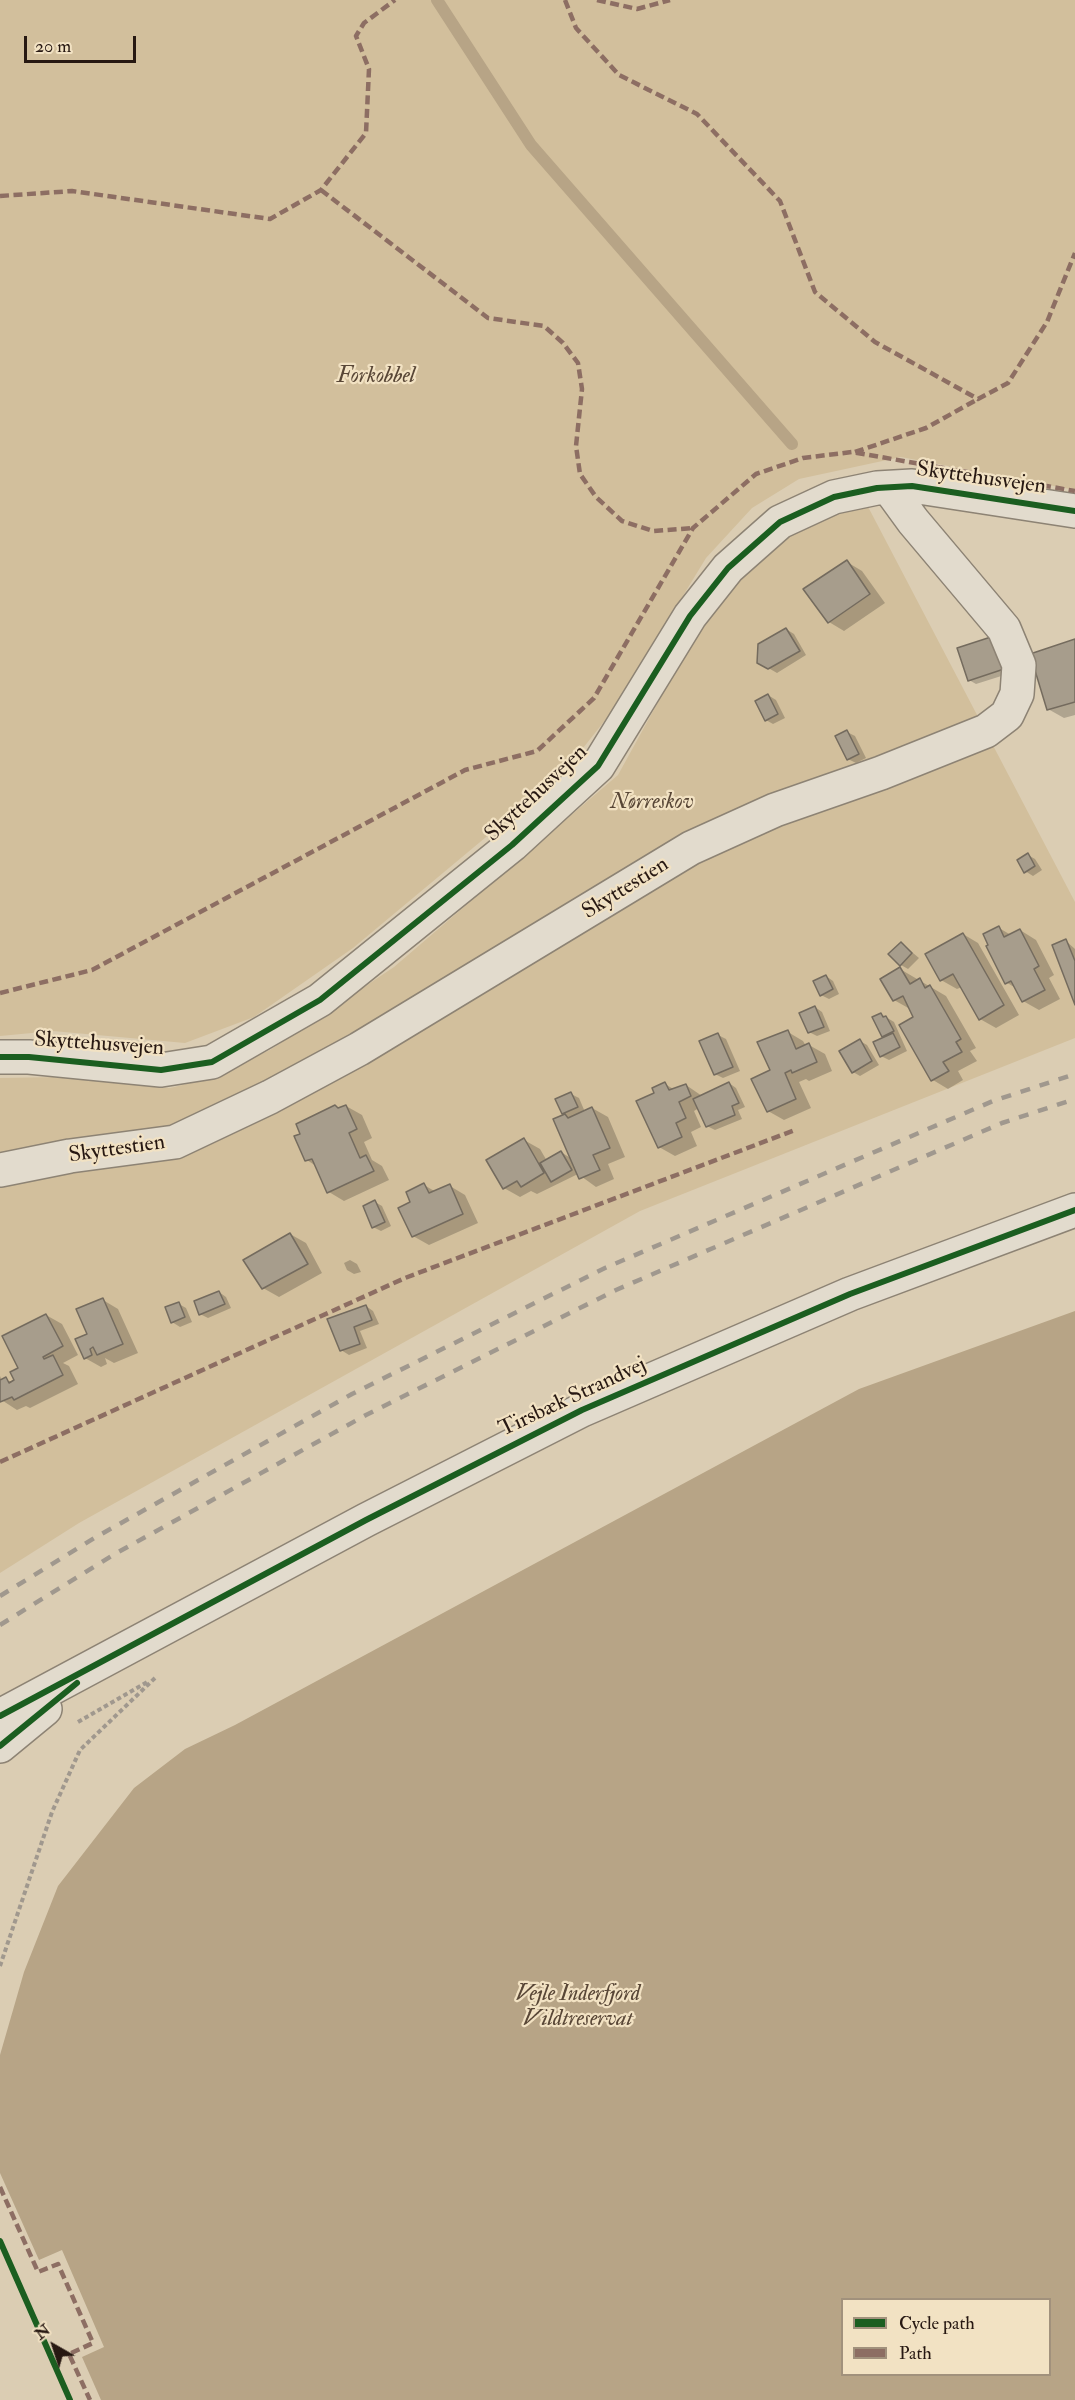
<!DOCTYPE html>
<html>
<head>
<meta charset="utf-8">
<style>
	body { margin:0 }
	#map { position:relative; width:1075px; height:2400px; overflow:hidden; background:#dbcdb3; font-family:"IM FELL Double Pica",serif }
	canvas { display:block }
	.legend { position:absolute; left:841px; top:2298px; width:210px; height:78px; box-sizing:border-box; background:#f2e2c3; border:2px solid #a1917c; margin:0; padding:8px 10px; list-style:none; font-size:18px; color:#271812 }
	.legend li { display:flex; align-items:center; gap:12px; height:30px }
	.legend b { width:30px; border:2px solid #a1917c }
	.north { position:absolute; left:24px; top:2316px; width:60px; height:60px; -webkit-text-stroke:4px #f2e2c3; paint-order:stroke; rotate:321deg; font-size:16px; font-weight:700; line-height:24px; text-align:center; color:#271812 }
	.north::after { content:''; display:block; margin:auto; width:21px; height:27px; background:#271812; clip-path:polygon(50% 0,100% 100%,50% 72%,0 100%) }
	.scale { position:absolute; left:24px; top:36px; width:112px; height:27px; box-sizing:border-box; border:3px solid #271812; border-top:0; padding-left:8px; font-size:18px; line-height:21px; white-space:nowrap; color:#271812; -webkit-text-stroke:4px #f2e2c3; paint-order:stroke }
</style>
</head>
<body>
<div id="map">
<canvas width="1075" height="2400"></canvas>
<ul class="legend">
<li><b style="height:8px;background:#1b5e20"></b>Cycle path</li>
<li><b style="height:8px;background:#8d6e63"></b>Path</li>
</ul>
<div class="north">N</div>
<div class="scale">20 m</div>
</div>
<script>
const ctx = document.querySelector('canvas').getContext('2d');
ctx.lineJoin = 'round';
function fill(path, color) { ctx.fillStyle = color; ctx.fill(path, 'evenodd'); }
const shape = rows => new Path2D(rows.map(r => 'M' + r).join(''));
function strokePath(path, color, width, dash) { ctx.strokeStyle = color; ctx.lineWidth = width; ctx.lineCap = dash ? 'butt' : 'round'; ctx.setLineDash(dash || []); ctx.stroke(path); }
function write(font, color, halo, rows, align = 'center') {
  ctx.font = font + ' "IM FELL Double Pica",serif'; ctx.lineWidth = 4.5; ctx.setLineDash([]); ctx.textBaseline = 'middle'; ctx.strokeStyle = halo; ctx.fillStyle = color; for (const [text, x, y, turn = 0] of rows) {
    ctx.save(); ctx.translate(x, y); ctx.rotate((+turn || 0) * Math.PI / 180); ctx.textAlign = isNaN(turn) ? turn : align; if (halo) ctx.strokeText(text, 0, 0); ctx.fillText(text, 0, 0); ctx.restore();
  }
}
const green = shape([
	[0,0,1075,0,1075,490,901,457,799,479,752,508,706,558,614,709,564,772,353,948,254,1017,185,1043,53,1031,0,1036],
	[865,501,1075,902,1075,1038,640,1211,79,1523,0,1573,0,1078,59,1077,170,1088,199,1081,270,1050,394,967,618,775,713,602,791,535,846,507]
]);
const water = shape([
	[1075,1311,1075,2400,101,2400,82,2357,104,2347,62,2250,39,2260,0,2173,0,2055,24,1972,58,1886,134,1788,185,1749,235,1725,859,1389],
	[842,2300,1050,2300,1050,2374,842,2374]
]);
const shadow = shape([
	[847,562,862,571,885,603,844,631,829,622],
	[786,629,794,634,806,655,777,673,758,662],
	[997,637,1014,672,976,684,969,680],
	[1075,641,1075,715,1064,718,1048,709],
	[768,695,776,700,785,718,773,724,766,720],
	[847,732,855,736,866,758,856,763,848,759],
	[1028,855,1035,859,1042,870,1033,876,1025,871],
	[999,928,1011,935,1020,930,1036,940,1054,975,1049,978,1060,999,1039,1010,1023,1001,1017,989,1006,982],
	[963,934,978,943,1019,1015,996,1028,980,1019,962,987,957,989,941,980,927,955],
	[1066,941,1075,949,1075,1000],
	[901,943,919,958,908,969,901,965],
	[900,969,946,996,976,1048,970,1051,977,1061,958,1071,963,1080,948,1089,933,1080,914,1018,910,1009,894,1000],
	[826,976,833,981,839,994,829,999,821,995],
	[815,1007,822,1012,830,1031,817,1036,809,1032],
	[881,1014,894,1022,907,1051,889,1060,881,1056,885,1038,874,1018],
	[788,1032,803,1041,806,1046,809,1045,825,1054,832,1071,809,1081,806,1079,799,1082,811,1108,784,1120,768,1111,772,1071],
	[718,1035,726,1039,740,1071,723,1078,715,1074],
	[860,1041,867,1045,879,1065,860,1076,853,1072],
	[729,1083,736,1088,745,1107,738,1110,742,1119,715,1130,707,1126,699,1108,694,1111,701,1127,691,1132,697,1146,675,1156,659,1147,656,1094,665,1084,675,1090,686,1085,702,1096],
	[571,1094,579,1098,585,1112,592,1108,608,1117,625,1157,608,1164,614,1179,596,1187,578,1174,537,1194,531,1191,520,1197,504,1188,524,1140,540,1149,547,1161,561,1152,572,1159,555,1120,566,1115,563,1113],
	[346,1106,362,1115,372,1138,364,1142,372,1160,382,1166,389,1180,344,1201,329,1192,316,1166,307,1160,339,1109],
	[424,1185,436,1192,450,1186,465,1195,478,1223,429,1245,413,1236,412,1202],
	[375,1202,382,1206,391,1226,381,1231,373,1227],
	[290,1234,306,1243,322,1273,279,1297,263,1288],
	[350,1260,357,1264,361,1272,354,1274,347,1270,344,1263],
	[219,1292,226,1297,231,1308,208,1318,200,1314],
	[103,1300,118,1309,138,1353,114,1363,105,1358,107,1364,101,1367,85,1358,89,1334],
	[179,1304,186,1308,192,1322,180,1327,172,1322],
	[366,1306,373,1311,379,1324,360,1331,367,1348,349,1355,341,1350,329,1319],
	[46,1315,62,1324,78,1355,63,1363,69,1366,78,1384,30,1408,26,1406,17,1410,0,1399,0,1376,2,1381,16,1381]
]);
const stream = shape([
	[437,0,531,145,792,444]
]);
const building = shape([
	[847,560,870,594,828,623,803,589,847,560],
	[786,628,800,651,768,669,757,663,758,644,786,628],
	[997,635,1007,668,968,681,957,648,997,635],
	[1075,639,1075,702,1047,710,1030,654,1075,639],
	[768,694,778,714,765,721,755,701,768,694],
	[847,730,859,754,847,760,835,736,847,730],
	[1028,853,1035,866,1024,873,1017,860,1028,853],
	[999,926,1004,937,1020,929,1039,966,1034,969,1045,990,1022,1002,1011,981,1005,984,986,946,988,945,983,934,999,926],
	[963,933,1004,1005,979,1020,953,974,940,981,925,954,963,933],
	[1066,939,1075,961,1075,1005,1052,945,1066,939],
	[901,942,912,953,900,966,888,954,901,942],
	[900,967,910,984,920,978,925,988,930,985,961,1039,956,1042,962,1052,943,1062,949,1071,931,1081,899,1025,913,1017,903,996,893,1001,880,979,900,967],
	[826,975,833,989,820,996,813,981,826,975],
	[815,1006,824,1027,808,1033,799,1013,815,1006],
	[881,1013,883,1017,886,1016,894,1031,882,1037,872,1017,881,1013],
	[788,1030,796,1049,809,1043,817,1062,792,1073,791,1070,785,1073,796,1099,767,1112,751,1079,770,1070,757,1042,788,1030],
	[718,1033,733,1067,714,1075,699,1041,718,1033],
	[893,1033,900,1047,880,1057,873,1042,893,1033],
	[860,1039,872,1061,852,1073,839,1051,860,1039],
	[665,1082,669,1090,686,1084,691,1096,679,1102,686,1118,676,1123,682,1137,658,1148,636,1101,654,1093,652,1088,665,1082],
	[729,1082,739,1103,732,1106,735,1115,706,1127,693,1099,729,1082],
	[571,1092,578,1107,562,1114,555,1099,571,1092],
	[335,1105,338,1108,346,1105,357,1129,349,1133,360,1158,366,1155,374,1171,327,1193,312,1159,305,1161,294,1136,300,1134,296,1124,335,1105],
	[592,1107,610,1148,593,1155,600,1170,579,1179,553,1119,565,1114,568,1118,592,1107],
	[524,1138,544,1173,521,1187,517,1181,503,1189,486,1160,524,1138],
	[561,1151,572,1170,551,1182,540,1163,561,1151],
	[424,1183,429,1193,450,1184,463,1214,412,1237,398,1208,410,1202,406,1192,424,1183],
	[375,1200,385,1222,372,1228,363,1206,375,1200],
	[290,1233,308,1264,262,1289,243,1260,290,1233],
	[219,1291,225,1304,199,1315,194,1301,219,1291],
	[103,1298,123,1344,97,1355,93,1347,90,1349,92,1355,84,1359,75,1339,87,1334,76,1309,103,1298],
	[179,1302,185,1317,171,1323,165,1307,179,1302],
	[366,1305,372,1320,354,1327,360,1344,340,1351,327,1319,366,1305],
	[46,1314,63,1346,43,1357,44,1359,53,1355,63,1375,14,1400,12,1397,0,1402,0,1380,6,1377,9,1383,14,1380,10,1372,18,1368,2,1336,46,1314]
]);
const path = shape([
	[78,1722,149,1681],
	[0,1966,52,1812,80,1750,155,1678]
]);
const minor = shape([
	[0,1057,29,1057,161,1070,212,1062,320,1000,512,845,598,766,690,616,728,568,780,522,834,497,877,488,912,486,1075,511],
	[0,1170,70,1156,175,1142,270,1097,359,1049,691,848,775,810,881,773,986,731,1007,715,1017,694,1019,665,1004,629,913,521,889,488],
	[0,1716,366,1520,582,1410,850,1294,1075,1210],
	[0,1746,45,1709]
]);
const rail = shape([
	[0,1596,96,1537,352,1394,605,1268,993,1101,1075,1074],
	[0,1625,113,1555,366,1415,616,1290,1002,1123,1075,1099]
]);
const quiet = shape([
	[565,0,576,28,619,75,697,114,780,201,815,292,875,342,978,399,1008,383,1047,322,1075,253],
	[597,0,637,9,670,0],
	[321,190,488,318,544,326,563,343,578,363,582,389,576,446,580,474,596,497,622,521,653,531,693,528],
	[0,196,72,191,270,219,321,190,366,133,369,69,356,36,364,23,395,0],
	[855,452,926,428,978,399],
	[0,993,92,970,465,770,537,751,594,698,693,528,756,474,803,458,852,452,1075,491],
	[0,1462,405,1278,795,1130],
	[0,2187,38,2272,58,2264,93,2343,69,2354,90,2400]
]);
const cycleway = shape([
	[0,1057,29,1057,161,1070,212,1062,320,1000,512,845,598,766,690,616,728,568,780,522,834,497,877,488,912,486,1075,511],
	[0,1716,366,1520,582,1410,850,1294,1075,1210],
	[0,1746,77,1683],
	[0,2241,70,2400]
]);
const parkNames = [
	["Forkobbel",376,377],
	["Nørreskov",652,803],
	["Vejle Inderfjord",578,1995],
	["Vildtreservat",578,2020]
];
const streetNames = [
	["Skyttehusvejen",981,479,8],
	["Skyttehusvejen",537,794,-43],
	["Skyttestien",626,889,-32],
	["Skyttehusvejen",99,1045,4],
	["Skyttestien",117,1150,-8],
	["Tirsbæk Strandvej",573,1398,-25]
];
fill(green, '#d2bf9c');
fill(water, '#b7a486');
fill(shadow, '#0003');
strokePath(stream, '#b7a486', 12);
fill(building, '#a79d8c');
strokePath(building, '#746b5e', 1.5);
strokePath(minor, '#8d8374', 36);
strokePath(path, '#a0988e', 4, [4.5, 3]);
strokePath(minor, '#e2dbcd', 33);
strokePath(rail, '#a0988e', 4.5, [10, 10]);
strokePath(quiet, '#8d6e63', 4.5, [9, 4.5]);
strokePath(cycleway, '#1b5e20', 6);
write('italic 22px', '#584636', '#f2e2c3', parkNames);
write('22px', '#271812', '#f2e2c3', streetNames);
</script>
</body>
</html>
